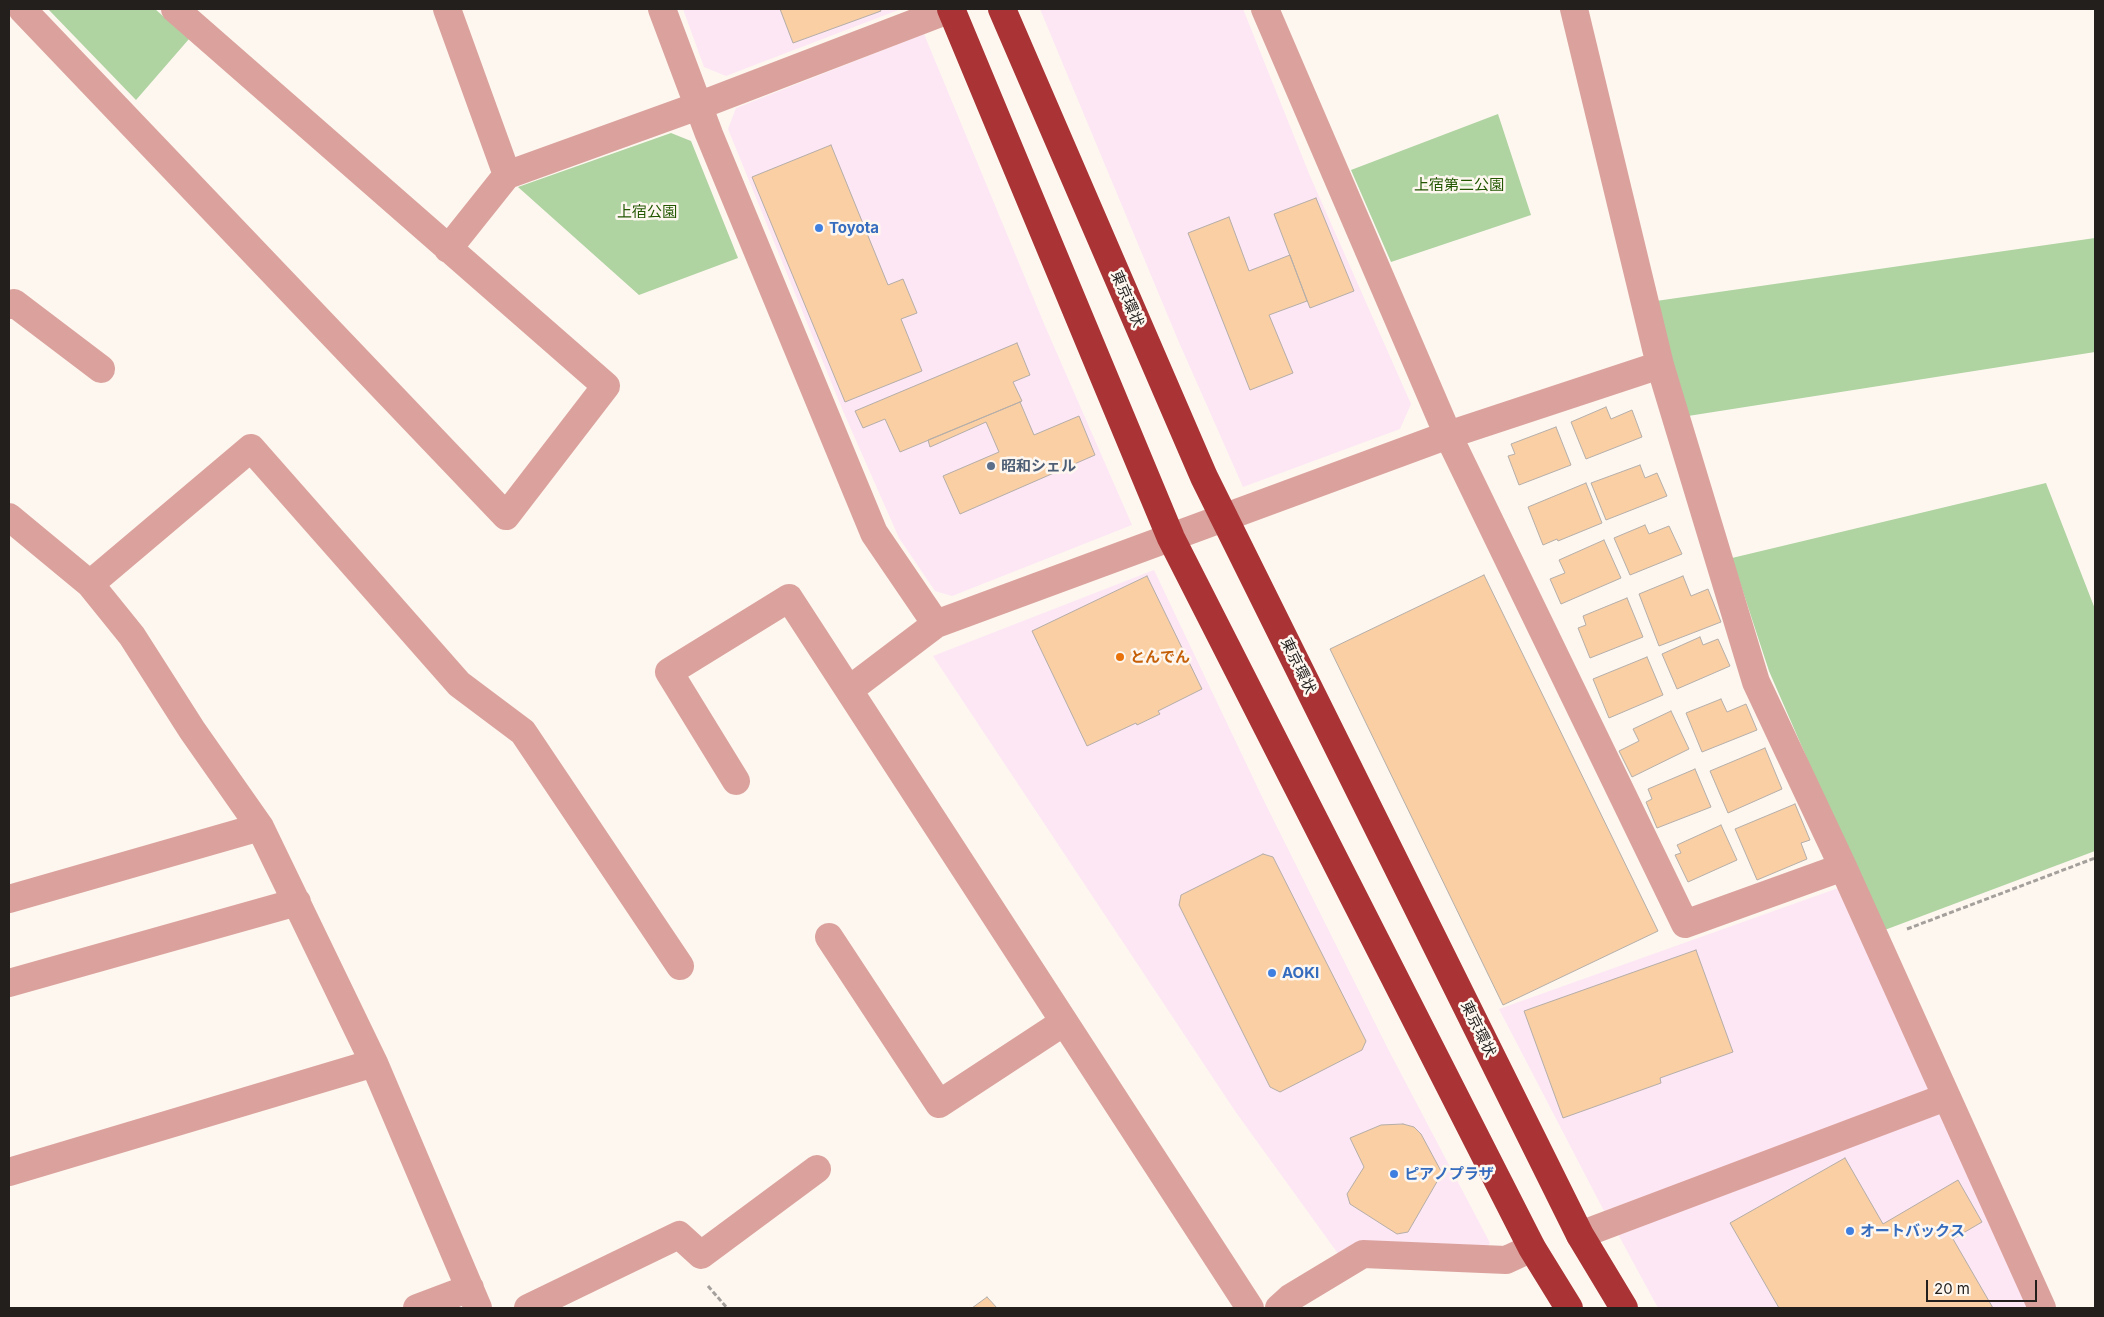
<!DOCTYPE html>
<html>
<head>
<meta charset="utf-8">
<style>
	body { margin:0 }
	#map { position:relative; width:2104px; height:1317px; overflow:hidden; background:#fdf7f0; font-family:Inter,sans-serif }
	canvas { display:block }
	.frame { position:absolute; inset:0; border:10px solid #221f1d; pointer-events:none }
	.scale { position:absolute; left:1926px; top:1280px; width:111px; height:22px; box-sizing:border-box; border:2px solid #221f1d; border-top:0; padding-left:6px; font-size:15px; line-height:18px; white-space:nowrap; color:#221f1d; -webkit-text-stroke:4px #fdf7f0; paint-order:stroke }
</style>
</head>
<body>
<div id="map">
<canvas width="2104" height="1317"></canvas>
<div class="frame"></div>
<div class="scale">20 m</div>
</div>
<script>
const ctx = document.querySelector('canvas').getContext('2d');
ctx.lineJoin = 'round';
function fill(path, color) { ctx.fillStyle = color; ctx.fill(path, 'evenodd'); }
const shape = rows => new Path2D(rows.map(r => 'M' + r).join(''));
function strokePath(path, color, width, dash) { ctx.strokeStyle = color; ctx.lineWidth = width; ctx.lineCap = dash ? 'butt' : 'round'; ctx.setLineDash(dash || []); ctx.stroke(path); }
function write(font, color, halo, rows, align = 'center') {
  ctx.font = font + ' Inter,"Noto Sans JP",sans-serif'; ctx.lineWidth = 5; ctx.setLineDash([]); ctx.textBaseline = 'middle'; ctx.strokeStyle = halo; ctx.fillStyle = color; for (const [text, x, y, turn = 0] of rows) {
    ctx.save(); ctx.translate(x, y); ctx.rotate((+turn || 0) * Math.PI / 180); ctx.textAlign = isNaN(turn) ? turn : align; if (halo) ctx.strokeText(text, 0, 0); ctx.fillText(text, 0, 0); ctx.restore();
  }
}
const commercial = shape([
	[683,9,901,9,726,76,704,67],
	[1040,9,1243,9,1310,176,1411,404,1400,429,1243,487,1178,340],
	[924,34,1045,326,1132,525,952,596,935,591,899,538,843,411,728,129,736,108],
	[1154,570,1264,801,1388,1049,1490,1243,1486,1250,1339,1255,1235,1111,933,656],
	[1841,887,1932,1091,1604,1211,1499,1009],
	[1940,1108,2027,1308,1658,1308,1613,1225]
]);
const green = shape([
	[48,9,155,9,189,39,136,100],
	[1498,114,1531,215,1391,262,1351,170],
	[671,133,691,141,738,258,639,295,518,187],
	[2095,238,2095,352,1688,416,1656,301],
	[2046,483,2095,609,2095,851,1882,931,1769,671,1732,558]
]);
const building = shape([
	[780,9,880,9,881,11,793,43,780,9],
	[831,145,888,285,903,279,917,313,901,319,922,371,845,402,752,177,831,145],
	[1316,198,1354,291,1310,308,1274,214,1316,198],
	[1229,217,1249,271,1290,255,1307,301,1269,315,1293,373,1250,390,1188,233,1229,217],
	[1017,343,1030,375,1013,382,1022,401,1020,402,900,452,885,419,863,428,855,411,1017,343],
	[1020,402,1034,435,1079,416,1095,455,960,514,943,476,999,452,986,422,930,447,928,440,1020,402],
	[1606,407,1611,419,1632,410,1642,437,1586,459,1571,422,1606,407],
	[1556,427,1571,465,1519,485,1508,456,1515,454,1511,444,1556,427],
	[1640,465,1645,478,1657,473,1667,496,1606,520,1591,483,1640,465],
	[1586,483,1602,523,1558,541,1557,539,1543,545,1528,507,1586,483],
	[1645,525,1649,534,1669,526,1682,554,1630,575,1614,538,1645,525],
	[1604,540,1621,578,1561,604,1550,579,1565,573,1559,560,1604,540],
	[1484,575,1658,931,1503,1005,1330,649,1484,575],
	[1147,576,1202,689,1158,711,1160,714,1137,725,1136,723,1087,746,1032,631,1147,576],
	[1683,576,1691,596,1708,589,1721,622,1659,646,1639,594,1683,576],
	[1627,598,1643,637,1590,658,1578,628,1586,625,1583,616,1627,598],
	[1700,637,1703,645,1718,639,1730,666,1677,689,1662,654,1700,637],
	[1647,657,1663,695,1609,718,1593,679,1647,657],
	[1721,699,1727,712,1746,704,1757,730,1702,752,1686,713,1721,699],
	[1671,711,1689,749,1632,777,1619,751,1639,741,1633,729,1671,711],
	[1765,748,1782,789,1728,813,1710,771,1765,748],
	[1695,769,1711,807,1657,828,1646,802,1652,799,1648,789,1695,769],
	[1795,804,1810,840,1801,843,1807,859,1757,880,1735,829,1795,804],
	[1721,825,1737,860,1688,882,1675,855,1681,853,1677,845,1721,825],
	[1263,854,1273,857,1366,1041,1362,1050,1280,1092,1270,1087,1179,905,1181,895,1263,854],
	[1696,950,1733,1052,1660,1078,1661,1083,1563,1118,1524,1011,1696,950],
	[1403,1124,1414,1127,1421,1134,1442,1173,1408,1232,1397,1234,1350,1204,1347,1194,1364,1167,1350,1138,1381,1125,1403,1124],
	[1845,1158,1883,1224,1958,1180,1982,1222,1953,1239,1993,1308,1779,1308,1730,1223,1845,1158],
	[987,1297,997,1308,972,1308,987,1297]
]);
const path = shape([
	[1907,929,2095,858],
	[708,1286,727,1308]
]);
const minor = shape([
	[22,9,506,516,606,386,175,9],
	[447,9,507,175],
	[662,9,709,134,874,533,936,624],
	[1265,9,1448,435,1685,924,1843,867],
	[1574,9,1660,365,1756,682,1843,867,2042,1308],
	[448,249,507,175,698,106,951,9],
	[9,305,14,303,101,369],
	[9,517,90,584,132,636,192,730,260,827,374,1063,478,1308],
	[90,584,251,448,459,684,523,732,680,966],
	[849,690,936,624,1448,435,1660,365],
	[736,781,669,672,789,598,1250,1308],
	[9,899,260,827],
	[829,937,939,1104,1064,1022],
	[9,983,297,902],
	[9,1172,374,1063],
	[1580,1235,1946,1097],
	[417,1308,470,1288],
	[528,1308,679,1235,701,1255,817,1169],
	[1279,1308,1290,1298,1363,1254,1506,1260,1532,1248]
]);
const highway = shape([
	[951,9,1171,538,1532,1248,1569,1308],
	[1002,9,1204,477,1580,1235,1624,1308]
]);
const markers = [
	[819,228,5,"#3f7fe0"],
	[991,466,5,"#5c6f8a"],
	[1120,657,5,"#e8710a"],
	[1272,973,5,"#3f7fe0"],
	[1394,1174,5,"#3f7fe0"],
	[1850,1231,5,"#3f7fe0"]
];
const parkNames = [
	["上宿第二公園",1459,185],
	["上宿公園",647,212]
];
const shopNames = [
	["Toyota",829,228],
	["AOKI",1282,973],
	["ピアノプラザ",1404,1174],
	["オートバックス",1860,1231]
];
const streetNames = [
	["東京環状",1127,299,67],
	["東京環状",1298,666,64],
	["東京環状",1478,1029,64]
];
const serviceNames = [
	["昭和シェル",1001,466]
];
const foodNames = [
	["とんでん",1130,657]
];
fill(commercial, '#fde7f4');
fill(green, '#afd3a1');
fill(building, '#facfa3');
strokePath(building, '#b5aea9', 1);
strokePath(path, '#a5a09b', 3, [5, 2.5]);
strokePath(minor, '#dba29d', 28);
strokePath(highway, '#aa3435', 28);
for (const [x, y, r, color] of markers) { const dot = new Path2D(); dot.arc(x, y, r, 0, 2 * Math.PI); ctx.fillStyle = color; ctx.fill(dot); strokePath(dot, '#fdf7f0', 2); }
write('15px', '#225700', '#fdf7f0', parkNames);
write('bold 15px', '#366cbe', '#fdf7f0', shopNames, 'left');
write('15px', '#221f1d', '#fdf7f0', streetNames);
write('bold 15px', '#4e5e75', '#fdf7f0', serviceNames, 'left');
write('bold 15px', '#c56008', '#fdf7f0', foodNames, 'left');
</script>
</body>
</html>
